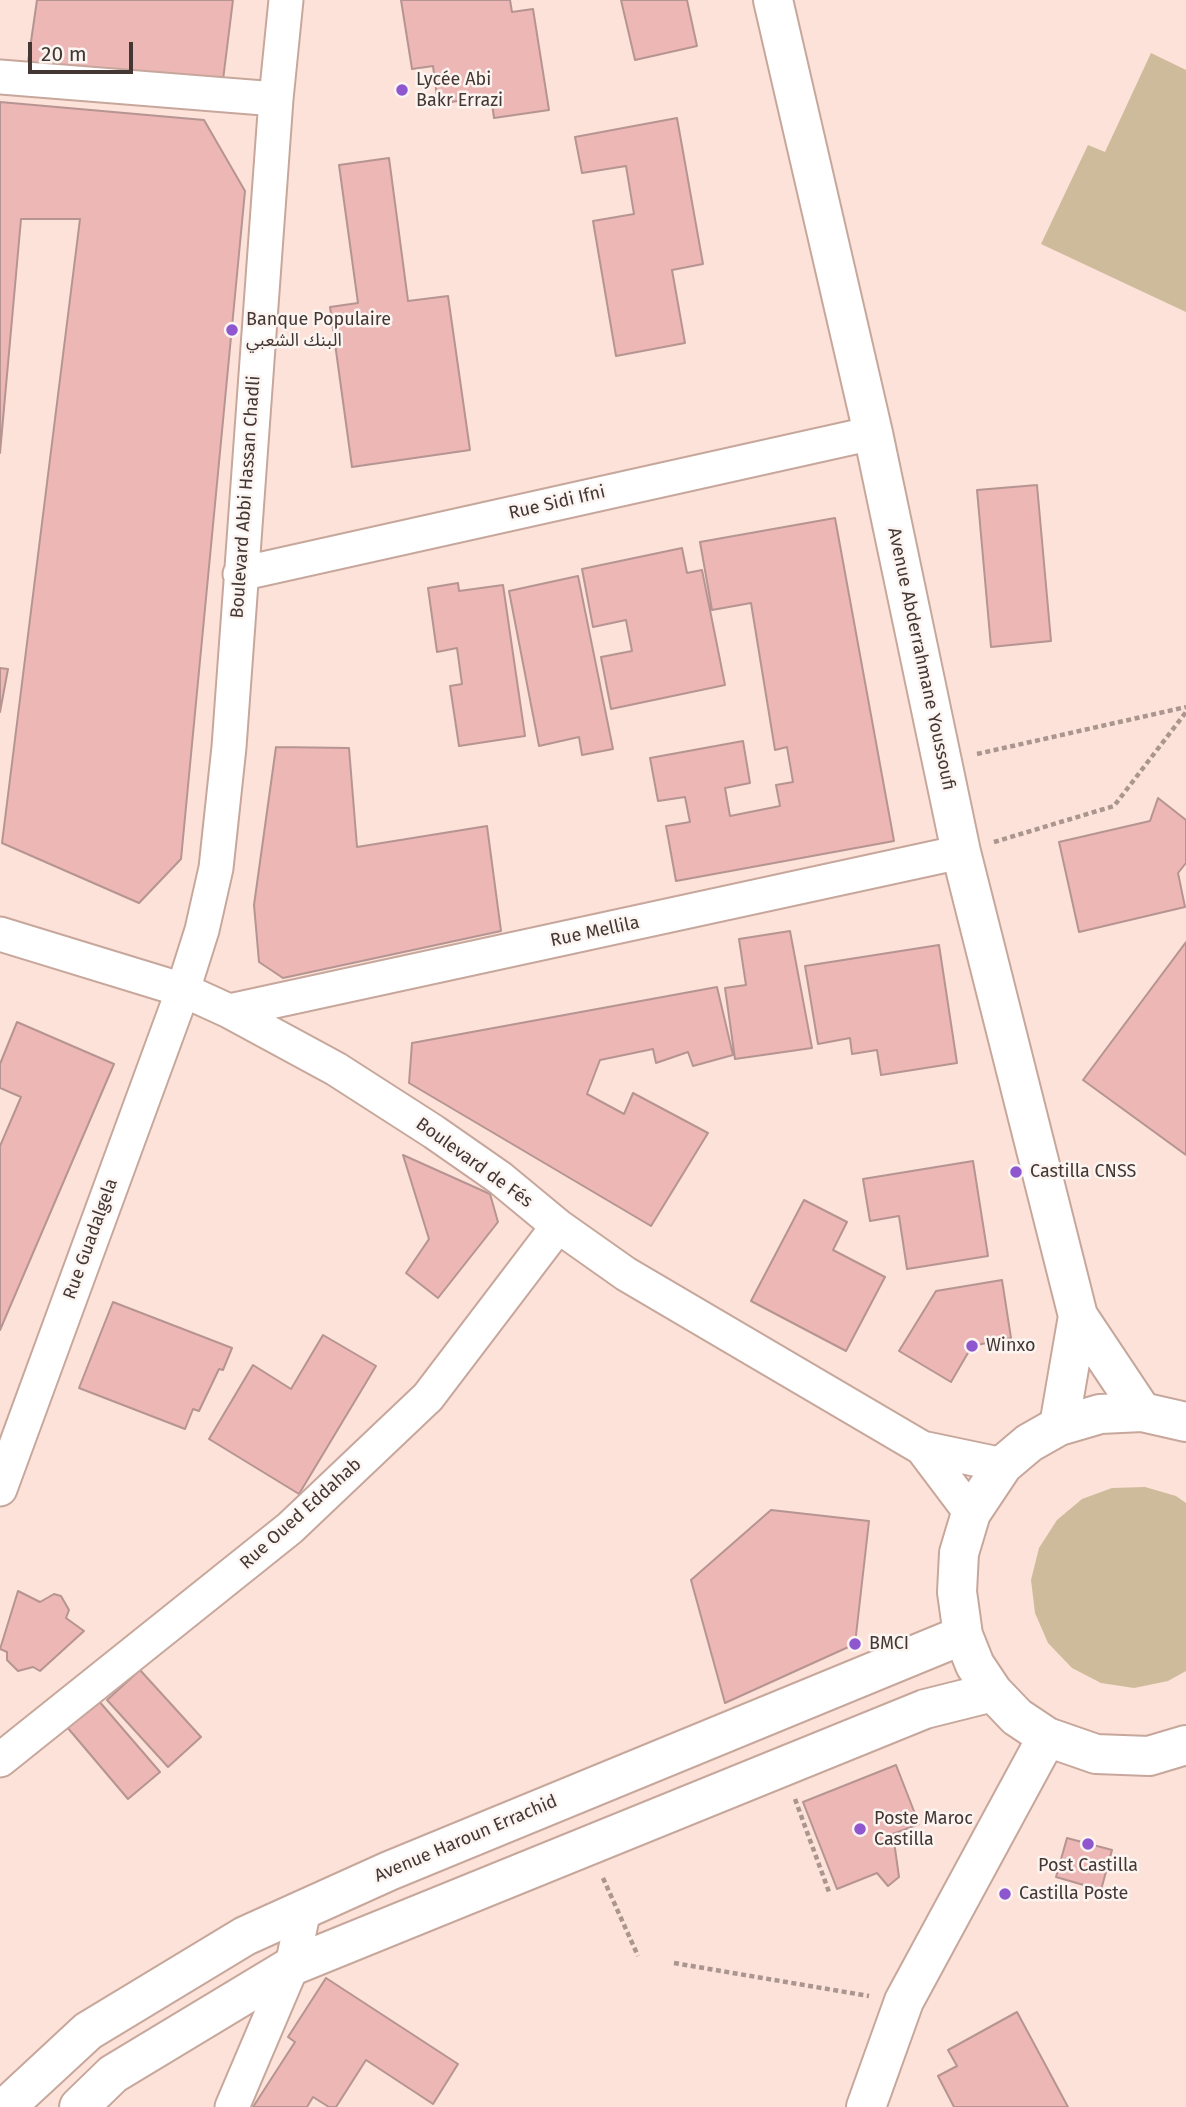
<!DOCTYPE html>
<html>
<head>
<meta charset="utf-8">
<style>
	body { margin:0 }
	#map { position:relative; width:1186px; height:2107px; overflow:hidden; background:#fce2d8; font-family:"Fira Sans",sans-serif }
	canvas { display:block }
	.scale { position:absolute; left:28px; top:42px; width:105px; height:32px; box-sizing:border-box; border:4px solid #443733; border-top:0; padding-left:9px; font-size:21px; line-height:24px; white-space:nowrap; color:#443733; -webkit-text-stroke:5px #fbf4f1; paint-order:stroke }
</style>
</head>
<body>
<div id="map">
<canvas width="1186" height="2107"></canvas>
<div class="scale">20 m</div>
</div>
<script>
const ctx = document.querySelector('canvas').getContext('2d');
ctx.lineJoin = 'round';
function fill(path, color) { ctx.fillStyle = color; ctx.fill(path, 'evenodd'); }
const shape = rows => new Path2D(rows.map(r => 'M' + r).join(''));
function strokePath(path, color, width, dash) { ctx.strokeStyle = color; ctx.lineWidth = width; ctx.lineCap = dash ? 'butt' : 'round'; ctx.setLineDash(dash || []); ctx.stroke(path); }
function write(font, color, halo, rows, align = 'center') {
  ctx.font = font + ' "Fira Sans","Noto Sans Arabic",sans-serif'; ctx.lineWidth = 5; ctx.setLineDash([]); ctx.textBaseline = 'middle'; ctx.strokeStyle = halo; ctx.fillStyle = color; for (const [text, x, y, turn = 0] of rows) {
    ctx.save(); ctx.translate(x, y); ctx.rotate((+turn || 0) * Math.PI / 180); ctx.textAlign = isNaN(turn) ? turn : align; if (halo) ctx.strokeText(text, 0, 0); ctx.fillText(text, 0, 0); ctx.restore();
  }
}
const green = shape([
	[1151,53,1186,70,1186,312,1041,244,1088,145,1105,152],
	[1145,1487,1176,1496,1186,1503,1186,1671,1168,1681,1134,1688,1101,1683,1072,1668,1048,1643,1035,1613,1031,1580,1039,1548,1057,1520,1082,1499,1112,1488]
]);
const building = shape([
	[37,0,233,0,223,80,27,69,37,0],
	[401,0,510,0,512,12,533,9,549,110,494,118,491,96,438,104,433,66,412,69,401,0],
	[621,0,687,0,697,46,635,60,621,0],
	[0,102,204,120,245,191,181,859,139,903,2,843,80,219,21,219,0,453,0,102],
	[677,118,703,264,672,270,685,343,616,356,593,221,634,214,626,166,582,173,575,137,677,118],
	[389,158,408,301,448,296,470,450,352,467,330,307,358,303,339,165,389,158],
	[1037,485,1051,641,991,647,977,490,1037,485],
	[835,518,894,841,676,881,666,826,690,822,685,797,658,801,650,758,743,741,750,783,725,788,730,816,780,806,776,785,793,782,787,747,775,750,751,603,712,610,700,542,835,518],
	[682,548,687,573,702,570,725,685,611,709,601,657,632,651,626,620,593,627,582,569,682,548],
	[578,576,613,749,582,755,579,737,539,746,509,591,578,576],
	[458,583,459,591,503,585,525,736,459,746,450,686,462,684,457,648,437,652,428,588,458,583],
	[0,668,8,669,0,712,0,668],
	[276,747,349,748,357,847,487,826,501,931,283,978,259,962,254,905,276,747],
	[1158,798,1186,820,1186,863,1178,873,1185,907,1079,932,1059,842,1150,821,1158,798],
	[790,931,812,1048,735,1059,725,988,746,985,739,939,790,931],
	[1186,942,1186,1155,1083,1080,1186,942],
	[939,945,957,1063,881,1075,877,1050,852,1054,850,1038,818,1044,805,966,939,945],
	[717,987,733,1055,693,1066,688,1052,656,1063,653,1049,600,1060,587,1094,624,1114,633,1093,708,1133,651,1226,409,1083,412,1043,717,987],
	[17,1022,114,1064,0,1330,0,1146,21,1097,0,1088,0,1064,17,1022],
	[403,1155,490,1194,498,1222,438,1298,406,1273,429,1239,403,1155],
	[973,1161,988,1256,907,1269,899,1216,870,1221,863,1179,973,1161],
	[804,1200,847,1222,833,1250,885,1277,846,1351,751,1301,804,1200],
	[1002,1280,1011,1338,972,1346,951,1382,899,1351,936,1291,1002,1280],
	[113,1302,232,1348,223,1370,219,1369,199,1411,193,1409,185,1429,79,1388,113,1302],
	[323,1335,376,1366,299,1494,209,1439,253,1365,291,1389,323,1335],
	[771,1510,869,1521,855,1644,725,1703,691,1580,771,1510],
	[18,1591,40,1602,54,1594,61,1596,69,1610,66,1618,84,1631,40,1671,33,1667,18,1671,7,1660,7,1652,0,1649,18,1591],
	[140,1670,201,1737,168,1767,107,1700,140,1670],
	[98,1700,160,1772,128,1799,67,1727,98,1700],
	[896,1765,919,1824,893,1834,899,1877,888,1886,877,1873,837,1889,803,1802,896,1765],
	[1067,1838,1112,1850,1101,1890,1056,1877,1067,1838],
	[326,1978,458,2064,433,2104,366,2060,336,2107,329,2107,313,2097,307,2107,253,2107,295,2042,288,2037,326,1978],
	[1017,2012,1068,2107,954,2107,938,2076,957,2066,948,2050,1017,2012]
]);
const path = shape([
	[977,754,1186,707],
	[994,842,1114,806,1186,712],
	[795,1799,829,1892],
	[603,1878,638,1956],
	[674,1963,869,1996]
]);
const street = shape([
	[0,77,276,99],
	[240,574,873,433],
	[0,934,183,990,229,1011,336,1069,434,1132,500,1178,558,1226,626,1274,922,1448,1003,1465],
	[229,1011,961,852],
	[922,1448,971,1513],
	[0,1489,183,990,202,930,216,868,229,747,276,99,286,0],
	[0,1760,290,1528,428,1397,558,1226],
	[232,2107,292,1966,304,1909]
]);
const secondary = shape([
	[773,0,873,433,961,852,1078,1316,1059,1426],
	[1078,1316,1142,1412],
	[1186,1422,1142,1412,1100,1414,1059,1426,1029,1443,1003,1465,971,1513,959,1553,957,1592,963,1635,975,1665,993,1692,1017,1717,1047,1737,1096,1754,1149,1756,1186,1745],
	[6,2107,88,2031,245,1936,389,1871,963,1635],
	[79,2107,113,2074,292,1966,925,1709,993,1692],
	[866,2107,904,2001,1047,1737]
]);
const markers = [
	[402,90,7,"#8e57cf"],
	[232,330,7,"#8e57cf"],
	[1016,1172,7,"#8e57cf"],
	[972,1346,7,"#8e57cf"],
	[855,1644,7,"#8e57cf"],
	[860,1829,7,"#8e57cf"],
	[1088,1844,7,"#8e57cf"],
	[1005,1894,7,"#8e57cf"]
];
const poiNames = [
	["Lycée Abi",416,80],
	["Bakr Errazi",416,101],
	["Banque Populaire",246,320],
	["البنك الشعبي",246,341],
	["Castilla CNSS",1030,1172],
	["Winxo",986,1346],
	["BMCI",869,1644],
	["Poste Maroc",874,1819],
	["Castilla",874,1840],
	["Post Castilla",1088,1866,"center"],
	["Castilla Poste",1019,1894]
];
const streetNames = [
	["Boulevard Abbi Hassan Chadli",246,497,-86],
	["Rue Sidi Ifni",557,503,-13],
	["Avenue Abderrahmane Youssoufi",921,659,78],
	["Rue Mellila",595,932,-12],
	["Boulevard de Fés",474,1163,36],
	["Rue Guadalgela",91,1239,-70],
	["Rue Oued Eddahab",301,1514,-42],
	["Avenue Haroun Errachid",466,1839,-23]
];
fill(green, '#cebb9b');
fill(building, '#ecb7b5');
strokePath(building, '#b69492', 2);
strokePath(street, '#c7a79c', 37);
strokePath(secondary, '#c7a79c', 42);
strokePath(path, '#aa968e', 4.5, [5, 3.5]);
strokePath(street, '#fff', 33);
strokePath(secondary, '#fff', 38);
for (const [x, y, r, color] of markers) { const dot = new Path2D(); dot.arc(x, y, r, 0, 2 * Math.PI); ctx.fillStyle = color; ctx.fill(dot); strokePath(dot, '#fbf4f1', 2.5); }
write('18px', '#443733', '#fbf4f1', poiNames, 'left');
write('18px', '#443733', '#fbf4f1', streetNames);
</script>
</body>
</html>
